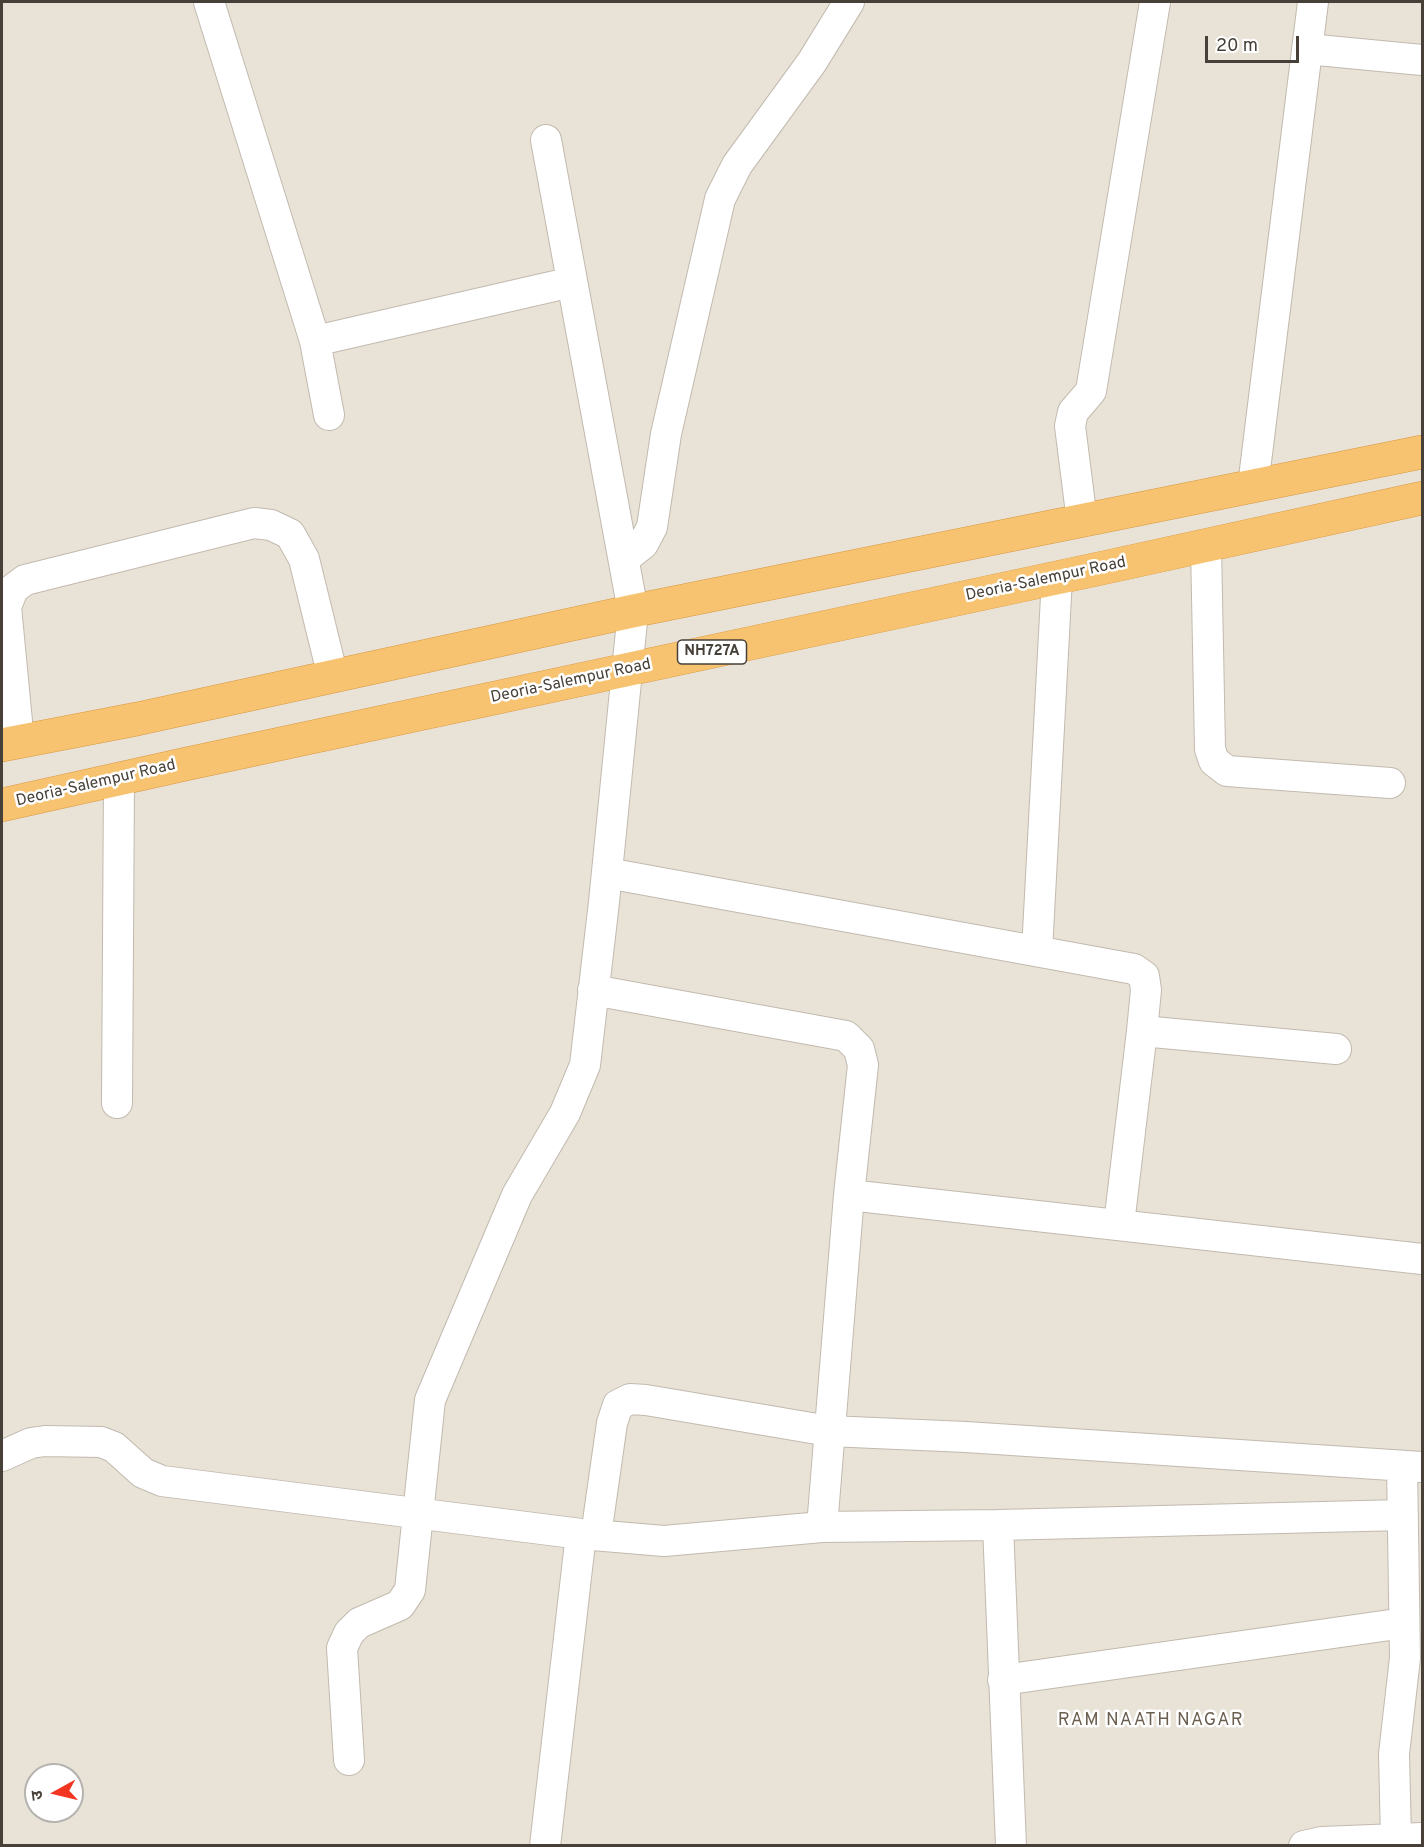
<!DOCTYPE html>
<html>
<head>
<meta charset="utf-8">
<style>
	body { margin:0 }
	#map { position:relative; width:1424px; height:1847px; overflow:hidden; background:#f4f0e9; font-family:Overpass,"Noto Sans Devanagari",sans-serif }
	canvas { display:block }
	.frame { position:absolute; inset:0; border:3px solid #474038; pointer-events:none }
	.north { position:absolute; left:24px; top:1763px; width:60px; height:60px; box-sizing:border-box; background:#fff; border:2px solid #b5b3af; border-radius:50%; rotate:262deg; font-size:16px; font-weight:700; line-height:24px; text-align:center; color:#474038 }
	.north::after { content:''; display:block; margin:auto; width:21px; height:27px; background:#f23622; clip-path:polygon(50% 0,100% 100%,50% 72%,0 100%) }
	.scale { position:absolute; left:1205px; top:36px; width:94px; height:27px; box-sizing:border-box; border:3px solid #474038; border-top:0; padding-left:8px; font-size:18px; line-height:21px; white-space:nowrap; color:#474038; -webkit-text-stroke:4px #fff; paint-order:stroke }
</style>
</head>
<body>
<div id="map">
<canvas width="1424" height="1847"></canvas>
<div class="frame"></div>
<div class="north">उ</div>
<div class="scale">20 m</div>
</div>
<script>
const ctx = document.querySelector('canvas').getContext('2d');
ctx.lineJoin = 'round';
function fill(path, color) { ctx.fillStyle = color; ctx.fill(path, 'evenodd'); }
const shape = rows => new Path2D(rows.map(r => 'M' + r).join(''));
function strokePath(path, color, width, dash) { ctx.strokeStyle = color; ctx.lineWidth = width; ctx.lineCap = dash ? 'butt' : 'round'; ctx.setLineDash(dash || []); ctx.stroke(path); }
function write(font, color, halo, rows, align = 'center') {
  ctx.font = font + ' Overpass,sans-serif'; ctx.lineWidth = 5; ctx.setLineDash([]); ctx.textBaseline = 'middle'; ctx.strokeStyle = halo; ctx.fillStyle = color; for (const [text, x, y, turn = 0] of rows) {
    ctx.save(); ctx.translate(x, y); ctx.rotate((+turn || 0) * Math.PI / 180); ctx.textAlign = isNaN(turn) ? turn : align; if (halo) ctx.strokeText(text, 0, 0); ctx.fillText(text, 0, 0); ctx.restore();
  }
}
const residential = shape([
	[2,2,1422,2,1422,1845,2,1846],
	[36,1775,72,1775,72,1811,36,1811]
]);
const street = shape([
	[209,2,315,341,329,415],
	[1307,49,1422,60],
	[315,341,572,282],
	[1253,486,1313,2],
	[1082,521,1070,426,1073,412,1091,391,1155,2],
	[1206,545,1210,749,1214,761,1227,771,1390,783],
	[624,559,643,544,652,527,666,434,720,199,737,165,812,62,849,2],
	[19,742,6,607,13,589,25,580,254,523,271,525,290,534,304,559,333,677],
	[607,873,1134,969,1144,976,1146,990,1142,1031,1119,1224],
	[1037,951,1057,578],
	[593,990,846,1036,859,1049,863,1065,849,1195,822,1527],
	[1142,1031,1336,1049],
	[117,1103,119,779],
	[849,1195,1422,1259],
	[2,1456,31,1443,45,1441,101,1442,114,1447,143,1473,162,1481,581,1534,664,1541,822,1527,998,1525,1403,1515],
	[998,1525,1011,1846],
	[596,1535,612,1423,618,1405,630,1399,646,1400,829,1431,966,1437,1422,1467],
	[1003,1680,1404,1623],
	[349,1760,342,1648,349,1633,359,1623,400,1605,410,1590,430,1400,517,1195,565,1113,585,1065,604,902,633,611,546,140],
	[545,1846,581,1534],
	[1304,1846,1322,1842,1422,1838],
	[1398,1846,1396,1839,1394,1754,1405,1658,1402,1466]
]);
const highway = shape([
	[2,745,137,719,633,611,1422,452],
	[2,805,186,764,1107,567,1422,498]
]);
const shields = [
	[712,652,69]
];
const shieldNames = [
	["NH727A",712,652]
];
const streetNames = [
	["Deoria-Salempur Road",1046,580,-12],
	["Deoria-Salempur Road",571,682,-12],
	["Deoria-Salempur Road",96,784,-13]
];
const neighbourhoodNames = [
	["RAM NAATH NAGAR",1151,1721]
];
fill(residential, '#e8e2d7');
strokePath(street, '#c2baaf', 32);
strokePath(highway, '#d8973f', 34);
strokePath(street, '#fff', 30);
strokePath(highway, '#f8c370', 33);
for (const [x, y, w] of shields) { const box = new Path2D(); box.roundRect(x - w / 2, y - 12, w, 24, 4.5); ctx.fillStyle = '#fff'; ctx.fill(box); strokePath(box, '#474038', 1.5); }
write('bold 15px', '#474038', null, shieldNames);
write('16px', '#474038', '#fff', streetNames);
ctx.letterSpacing = '1.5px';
write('18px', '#6a5e4f', '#fff', neighbourhoodNames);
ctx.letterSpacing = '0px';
</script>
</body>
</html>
